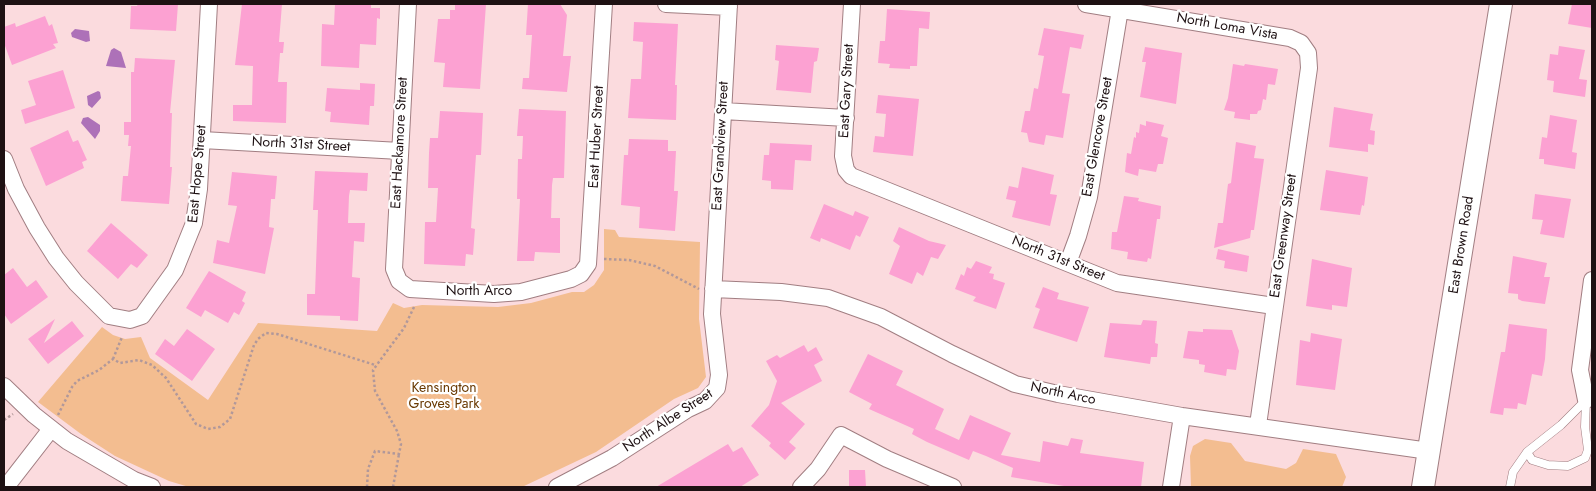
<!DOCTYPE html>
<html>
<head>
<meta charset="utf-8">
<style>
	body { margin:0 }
	#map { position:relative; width:1596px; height:491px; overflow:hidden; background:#fbdbde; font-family:Jost,sans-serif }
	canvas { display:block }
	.frame { position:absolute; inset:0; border:5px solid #1e1113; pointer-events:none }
</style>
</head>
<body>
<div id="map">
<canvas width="1596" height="491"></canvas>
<div class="frame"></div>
</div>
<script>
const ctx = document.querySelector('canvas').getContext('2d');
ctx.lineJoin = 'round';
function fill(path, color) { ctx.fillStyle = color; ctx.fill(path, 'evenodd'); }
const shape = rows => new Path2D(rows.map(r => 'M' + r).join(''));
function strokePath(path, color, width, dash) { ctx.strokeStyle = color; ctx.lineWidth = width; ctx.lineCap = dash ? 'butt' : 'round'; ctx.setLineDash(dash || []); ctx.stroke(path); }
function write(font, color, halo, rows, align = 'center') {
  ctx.font = font + ' Jost,sans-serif'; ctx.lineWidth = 4.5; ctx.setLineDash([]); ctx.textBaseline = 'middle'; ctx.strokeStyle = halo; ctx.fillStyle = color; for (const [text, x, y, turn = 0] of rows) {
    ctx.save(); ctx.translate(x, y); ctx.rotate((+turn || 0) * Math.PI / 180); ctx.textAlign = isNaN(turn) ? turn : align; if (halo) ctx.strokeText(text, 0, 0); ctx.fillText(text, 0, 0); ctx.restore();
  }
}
const green = shape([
	[604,229,615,230,619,237,700,242,699,319,706,377,698,388,674,399,596,452,522,487,189,487,169,481,115,456,81,434,38,402,102,327,113,335,125,339,141,337,150,358,208,400,258,323,377,331,393,303,404,308,422,305,498,307,531,303,572,292,584,292,594,285,604,270],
	[1205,439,1231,443,1245,461,1286,469,1296,463,1303,449,1336,454,1346,477,1342,487,1191,487,1190,456,1193,446]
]);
const water = shape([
	[75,29,89,31,90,41,86,42,72,37,71,33],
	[114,48,121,52,126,68,106,66,111,50],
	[98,91,100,92,101,98,92,108,88,105,87,96],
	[88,117,100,125,100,131,95,139,81,123,83,118]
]);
const building = shape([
	[138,4,178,4,176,31,130,29,131,6,137,6],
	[242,4,282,4,279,42,284,42,283,53,280,53,278,82,287,82,286,123,233,121,233,105,252,105,253,66,235,65],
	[335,4,371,4,371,8,380,8,380,19,377,18,376,45,360,44,359,68,321,66,322,24,334,25],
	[455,4,486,4,480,89,443,87,445,63,434,62,438,19,450,19,450,10,455,10],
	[528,4,560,4,567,15,563,56,571,56,567,92,522,89,523,78,529,78,532,35,526,35],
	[1572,4,1592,4,1592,28,1568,24],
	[887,9,930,12,929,29,919,28,917,66,910,66,910,69,889,68,890,64,878,63,880,41,885,41],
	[45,16,49,26,52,24,58,43,53,44,56,48,12,65,4,43,4,27,15,23,16,27],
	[634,22,678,24,675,85,677,85,676,120,628,118,631,79,641,79,643,42,633,41],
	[1044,28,1084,35,1081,49,1070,47,1062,93,1070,94,1063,138,1046,135,1044,145,1029,142,1027,133,1021,132,1025,111,1030,111,1034,88,1038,89,1044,56,1038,55],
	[776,45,819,48,817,61,814,62,811,93,776,90,779,61,775,60],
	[1559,46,1585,50,1579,79,1587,80,1585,97,1553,92,1554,81,1547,80,1550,54,1558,55],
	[1145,47,1182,53,1176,104,1140,97,1146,62,1142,62],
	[135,58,175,60,170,113,172,113,170,167,172,167,169,204,121,201,123,176,128,176,131,146,128,146,129,135,124,135,124,122,131,122,131,72,134,72],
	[1233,64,1244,66,1245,64,1278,69,1275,85,1268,84,1266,100,1263,99,1261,110,1258,111,1257,114,1250,114,1250,120,1234,118,1235,112,1224,110,1228,98],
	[63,70,75,108,25,124,21,110,36,105,28,81],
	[360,83,375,84,374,106,370,106,369,125,330,122,331,112,325,111,327,88,360,90],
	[878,95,919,99,913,156,873,152,875,136,884,137,886,114,876,113],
	[1334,107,1373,114,1370,130,1375,131,1374,145,1368,144,1368,152,1329,147],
	[519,109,566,111,564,178,553,178,552,185,551,218,560,218,560,253,535,252,534,261,517,261,520,199,517,199,518,159,522,159,523,136,517,136],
	[440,111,483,113,481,155,476,155,471,228,475,229,473,255,466,254,465,266,424,264,425,222,436,222,438,188,428,188,429,153,430,138,438,138],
	[1550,115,1577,120,1572,152,1577,153,1575,169,1544,164,1544,159,1539,159,1542,137,1547,138],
	[1146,121,1164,125,1161,136,1168,138,1163,164,1158,164,1156,172,1139,169,1138,176,1125,172,1127,153,1131,154,1134,137,1136,138,1136,132,1139,133,1140,124,1146,126],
	[68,130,73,142,78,140,87,160,82,162,84,168,46,186,30,148],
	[629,139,668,140,668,151,676,151,674,191,678,191,675,231,639,228,640,207,621,205,624,155,628,155],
	[1236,142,1256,146,1254,158,1264,159,1254,230,1251,230,1250,238,1214,248,1218,223,1223,223,1228,184,1231,183],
	[770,143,812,145,811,161,795,160,793,190,771,189,771,181,762,180,764,155,769,155],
	[1022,167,1054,175,1050,194,1057,195,1050,226,1012,217,1016,201,1006,199,1009,186,1018,188],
	[1326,170,1368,177,1364,206,1362,205,1360,215,1320,210],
	[315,171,368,173,367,191,350,190,349,196,348,223,365,223,364,242,354,241,352,277,360,278,358,321,340,320,340,316,307,315,307,294,315,294,318,210,313,210],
	[232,172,277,176,275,199,271,199,269,227,274,228,265,274,213,263,217,240,229,243,237,206,228,205],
	[1535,194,1571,199,1564,238,1540,234,1543,220,1532,219],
	[1124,196,1139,198,1138,201,1161,206,1160,219,1157,219,1151,259,1148,258,1147,262,1127,259,1128,252,1111,249,1112,232,1117,232],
	[824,204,853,216,855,211,869,217,860,237,856,235,850,250,821,238,820,242,810,238],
	[111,223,148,255,137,268,131,264,118,279,87,251],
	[899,227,929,241,946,245,938,259,931,257,923,276,917,272,912,284,889,274,900,246,893,241],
	[1218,249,1249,256,1247,272,1224,268,1225,261,1216,259],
	[1513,256,1547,263,1544,277,1550,277,1545,304,1522,301,1518,299,1518,294,1508,293],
	[1312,259,1352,268,1347,307,1332,305,1332,310,1306,306],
	[976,261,992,267,989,273,994,274,993,279,1005,283,996,309,973,301,976,297,955,289,961,274,964,276,967,267,971,269],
	[13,268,27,287,36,280,48,297,11,324,4,314,4,275],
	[209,271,246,292,242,301,245,303,239,315,234,312,228,323,205,310,201,317,186,308],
	[1043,287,1059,293,1057,299,1089,307,1077,342,1033,328,1040,309,1035,307],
	[55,319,44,343,72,321,84,336,48,364,28,339],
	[1143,320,1157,321,1155,343,1158,344,1157,357,1151,357,1150,364,1104,357,1110,323,1141,325],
	[1509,324,1547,329,1545,359,1542,376,1532,374,1526,405,1518,403,1517,409,1504,408,1503,415,1490,413,1501,352,1505,352],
	[187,329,215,349,192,381,155,354,165,339,174,346],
	[1203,329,1232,330,1239,351,1236,370,1227,369,1226,376,1204,372,1205,365,1199,364,1199,360,1183,358,1188,331,1203,332],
	[1311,333,1342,339,1335,390,1296,385,1300,340,1310,342],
	[804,345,808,352,816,347,823,360,814,365,822,381,781,403,805,424,789,442,796,448,785,460,769,446,771,443,751,426,769,405,777,381,766,361,777,355,780,358],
	[868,354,903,371,896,385,944,409,935,429,959,440,970,415,1011,433,1001,455,1040,462,1043,441,1068,446,1071,438,1083,440,1080,453,1144,462,1141,487,1070,487,1011,477,1013,468,986,456,973,451,969,460,927,442,912,434,914,429,869,409,872,404,849,392],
	[728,444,733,452,742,447,759,475,740,487,656,487],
	[849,470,865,470,866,487,849,487]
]);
const path = shape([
	[604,259,629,260,655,266,699,289],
	[113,359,122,337],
	[58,415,72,387,77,381,99,370,113,359,120,363,139,360,152,365,166,378,196,424,208,429,220,427,230,419,254,345,258,339,266,333,277,334,375,365],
	[4,420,13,414],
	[367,487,368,469,375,451,399,454,401,444,397,431,375,391,373,370,404,328,415,305],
	[393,487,399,454]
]);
const service = shape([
	[1586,400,1585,427,1588,450,1585,458,1568,466,1548,465,1532,460,1527,452,1561,425,1586,400],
	[1510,487,1513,472,1527,452]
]);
const minor = shape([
	[408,4,394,269,399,281,410,289,494,294,521,292,571,279,581,274,588,264,604,4],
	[666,4,729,7],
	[852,4,843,156,846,170,851,176,1117,283,1274,306],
	[1086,4,1290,38,1301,43,1308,53,1309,68,1258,425],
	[723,111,846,118],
	[202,140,400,151],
	[4,159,16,189,37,228,56,258,76,283,109,316,130,320,142,316,175,270,194,223,199,189,209,4],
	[1068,263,1078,236,1089,197,1120,9],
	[713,289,781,292,828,298,881,317,952,354,1015,384,1058,394,1182,416,1429,451],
	[4,386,34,415,67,441,134,480,152,487],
	[1586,400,1580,370,1592,280],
	[6,487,51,429],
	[557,487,612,458,688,409,705,401,717,388,719,375,712,314,729,4],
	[801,487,818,469,841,435,887,459,953,487],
	[1171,487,1182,416]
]);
const secondary = shape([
	[1423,487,1501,4]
]);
const streetNames = [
	["North Loma Vista",1227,27,10],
	["East Gary Street",847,91,-87],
	["East Huber Street",597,137,-87],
	["East Glencove Street",1098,137,-80],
	["East Hackamore Street",400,143,-87],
	["North 31st Street",301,145,3],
	["East Grandview Street",721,146,-87],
	["East Hope Street",198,174,-85],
	["East Greenway Street",1284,236,-82],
	["East Brown Road",1462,245,-81],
	["North 31st Street",1058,259,22],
	["North Arco",479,292],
	["North Arco",1063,394,12],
	["North Albe Street",668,421,-33]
];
const parkNames = [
	["Kensington",444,389],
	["Groves Park",444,405]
];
fill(green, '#f3bd90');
fill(water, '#ad71b8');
fill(building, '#fca1d2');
strokePath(service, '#a17e82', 9);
strokePath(minor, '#a17e82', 18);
strokePath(secondary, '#a17e82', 24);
strokePath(path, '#b1989a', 2.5, [2.5, 2.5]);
strokePath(service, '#fff', 8);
strokePath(minor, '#fff', 16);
strokePath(secondary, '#fff', 22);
write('14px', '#1e1113', '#fff', streetNames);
write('14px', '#683800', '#fff', parkNames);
</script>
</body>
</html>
